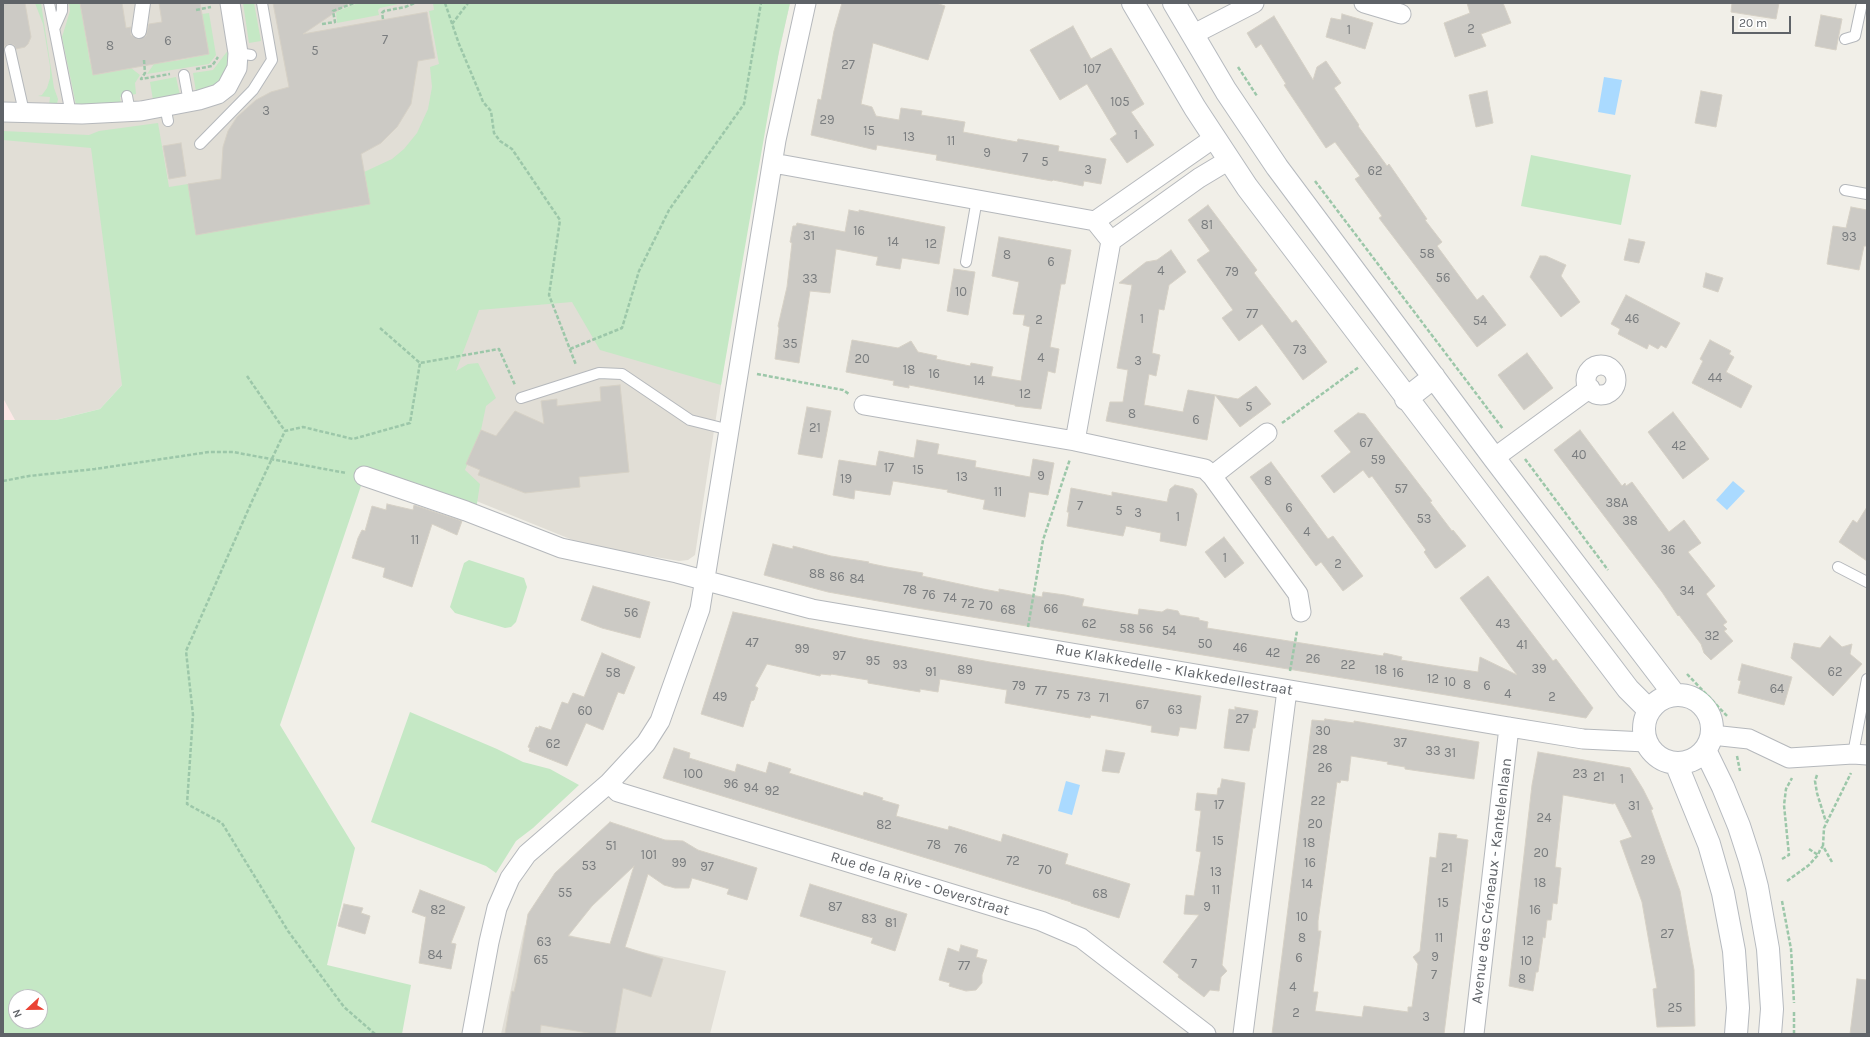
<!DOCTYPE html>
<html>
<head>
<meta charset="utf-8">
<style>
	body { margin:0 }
	#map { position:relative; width:1870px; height:1037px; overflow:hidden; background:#f1efe8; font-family:Karla,sans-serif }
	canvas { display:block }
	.frame { position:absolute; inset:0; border:4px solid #5f6368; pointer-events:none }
	.north { position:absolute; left:8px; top:989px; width:40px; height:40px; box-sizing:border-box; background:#fff; border:1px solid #bfc1c3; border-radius:50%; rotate:248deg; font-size:11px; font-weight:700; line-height:16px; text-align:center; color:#5f6368 }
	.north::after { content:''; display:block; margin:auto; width:14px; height:18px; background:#ea4335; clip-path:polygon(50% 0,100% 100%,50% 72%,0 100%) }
	.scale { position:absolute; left:1732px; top:16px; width:59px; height:18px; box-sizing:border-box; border:2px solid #5f6368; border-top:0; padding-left:5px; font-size:12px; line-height:14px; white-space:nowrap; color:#5f6368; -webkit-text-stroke:3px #fff; paint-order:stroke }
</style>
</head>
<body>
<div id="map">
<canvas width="1870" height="1037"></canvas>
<div class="frame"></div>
<div class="north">N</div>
<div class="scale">20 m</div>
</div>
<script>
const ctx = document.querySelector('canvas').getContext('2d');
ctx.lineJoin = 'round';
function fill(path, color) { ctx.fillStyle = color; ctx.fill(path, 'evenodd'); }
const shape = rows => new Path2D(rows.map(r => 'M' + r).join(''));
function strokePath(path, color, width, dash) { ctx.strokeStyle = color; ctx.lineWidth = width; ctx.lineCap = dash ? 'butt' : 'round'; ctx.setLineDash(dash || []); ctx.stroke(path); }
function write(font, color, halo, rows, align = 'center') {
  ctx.font = font + ' Karla,sans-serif'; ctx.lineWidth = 4; ctx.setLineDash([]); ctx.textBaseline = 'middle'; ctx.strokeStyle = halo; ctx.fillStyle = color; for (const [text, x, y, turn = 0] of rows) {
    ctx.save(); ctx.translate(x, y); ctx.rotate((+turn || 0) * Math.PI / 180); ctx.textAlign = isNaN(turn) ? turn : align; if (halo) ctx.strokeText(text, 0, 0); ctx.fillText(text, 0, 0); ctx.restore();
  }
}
const education = shape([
	[3,3,790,3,756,156,695,555,688,560,679,561,585,545,422,479,122,385,100,409,56,420,3,420],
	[525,925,726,971,710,1034,501,1034]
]);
const medical = shape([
	[3,398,15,420,3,420]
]);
const green = shape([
	[35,3,41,3,54,88,58,99,57,104,49,106,50,97,38,96,42,95,47,88,50,78,50,66,43,24],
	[69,3,80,3,90,63,101,74,131,68,140,75,135,83,136,94,120,97,121,104,76,105,62,37,70,11],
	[243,3,254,3,261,41,249,43],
	[358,3,403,3,380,8,378,10,379,15,337,23,336,12],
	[433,3,790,3,779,51,721,385,600,350,572,302,479,310,456,371,468,364,478,363,496,398,486,406,481,430,465,470,480,484,476,510,364,477,280,725,355,848,327,965,411,985,402,1034,3,1034,3,420,56,420,100,409,122,385,91,148,3,140,3,131,89,135,99,131,158,123,169,187,188,184,196,234,370,204,364,172,392,159,404,149,417,133,428,109,432,87,430,67,439,64,429,11,434,10],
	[16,997,40,997,40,1021,16,1021],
	[209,13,216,55,209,64,147,74,154,64,181,60,209,54,202,14],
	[229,49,229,65,220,81,213,87,196,92,193,73,213,70],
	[176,77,180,95,153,100,150,82],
	[1531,155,1631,175,1621,225,1521,206],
	[469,560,524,578,527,587,516,622,511,627,505,628,455,613,450,607,464,563],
	[410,712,497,749,523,762,550,769,579,785,533,828,516,841,496,873,486,866,371,822]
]);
const water = shape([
	[1604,77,1622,80,1615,115,1598,112],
	[1733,481,1745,491,1727,510,1716,500],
	[1066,781,1080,785,1072,815,1058,811]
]);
const building = shape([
	[3,3,25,3,31,37,28,44,25,47,16,49,14,45,9,44,5,46,3,51,3,3],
	[80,3,122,3,126,28,131,27,131,35,138,39,146,36,149,24,162,22,159,3,200,3,209,54,93,75,80,3],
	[273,3,349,3,303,34,427,12,435,58,418,61,411,104,397,127,381,143,361,154,370,204,196,235,188,184,221,179,223,147,228,131,237,117,256,100,271,92,289,87,273,3],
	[842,3,936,3,945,6,928,60,873,43,861,104,872,107,876,116,899,120,901,108,922,111,921,115,965,122,963,132,1017,142,1018,139,1059,146,1058,151,1106,159,1101,184,1084,181,1083,186,1053,180,1052,181,936,160,937,155,877,145,876,150,811,135,818,99,821,100,834,31,842,3],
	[1467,3,1503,3,1511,23,1481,34,1486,46,1455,57,1444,23,1470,13,1467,3],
	[1732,3,1779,3,1776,19,1731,12,1732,3],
	[1342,14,1373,23,1365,49,1326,37,1331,18,1341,20,1342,14],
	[1821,15,1842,19,1836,50,1815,46,1821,15],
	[1274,16,1313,80,1317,67,1326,61,1341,83,1334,88,1359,125,1358,126,1387,166,1389,164,1427,219,1425,220,1442,242,1437,246,1477,300,1483,295,1506,325,1477,347,1379,218,1382,216,1355,179,1360,176,1335,142,1326,148,1284,85,1286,84,1261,44,1256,48,1247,33,1274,16],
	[1073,26,1091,59,1111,48,1144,104,1131,112,1154,145,1127,163,1110,139,1117,134,1087,84,1060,100,1030,50,1073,26],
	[1487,91,1493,123,1476,127,1469,95,1487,91],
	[1701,91,1722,95,1716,127,1695,123,1701,91],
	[181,143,186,176,169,179,163,146,181,143],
	[1208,205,1257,270,1254,273,1292,323,1296,320,1327,362,1303,380,1262,324,1239,341,1222,318,1233,310,1197,260,1210,251,1188,220,1208,205],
	[1851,207,1867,210,1867,246,1864,246,1859,270,1827,264,1833,226,1846,228,1851,207],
	[849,210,859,212,859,210,945,227,939,264,902,258,900,269,876,265,878,257,836,249,830,293,810,291,799,363,775,359,779,328,778,326,787,287,792,243,790,242,793,226,796,226,797,223,845,232,849,210],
	[999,237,1071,250,1065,284,1061,284,1050,347,1059,349,1055,373,1048,371,1041,409,1015,406,1015,405,909,385,909,388,893,385,894,381,846,372,852,340,898,348,911,341,918,352,937,356,936,359,970,366,971,363,993,367,991,376,1021,381,1030,327,1023,325,1025,315,1013,314,1019,282,992,276,999,237],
	[1629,239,1645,242,1639,263,1624,260,1629,239],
	[1171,250,1186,272,1169,285,1164,310,1159,309,1152,353,1160,355,1156,376,1149,374,1144,405,1183,412,1188,390,1238,399,1256,386,1271,404,1240,427,1215,395,1207,440,1106,421,1110,402,1123,402,1128,370,1117,368,1132,285,1119,283,1146,262,1157,260,1171,250],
	[1540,256,1546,256,1566,265,1561,276,1580,302,1561,317,1530,277,1540,256],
	[954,269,975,272,968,315,947,311,954,269],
	[1706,273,1723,278,1718,292,1703,287,1706,273],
	[1626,295,1680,323,1666,348,1661,345,1658,349,1649,344,1647,349,1618,334,1620,329,1611,324,1626,295],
	[1710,340,1731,351,1729,354,1734,357,1726,372,1752,386,1741,408,1692,383,1703,361,1700,359,1710,340],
	[1527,353,1553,388,1524,410,1498,375,1527,353],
	[620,385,629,472,579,477,580,487,525,493,478,475,480,470,466,464,481,430,496,436,515,411,544,424,541,401,557,399,557,406,601,401,600,387,620,385],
	[807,407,831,411,822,458,798,454,807,407],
	[1673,412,1709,459,1683,479,1648,432,1673,412],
	[1358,413,1365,414,1432,501,1430,502,1452,531,1453,530,1466,546,1437,568,1435,568,1424,552,1426,550,1372,476,1369,478,1363,470,1334,493,1321,476,1351,452,1334,431,1358,413],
	[1580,430,1622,486,1625,483,1626,486,1632,482,1669,532,1684,520,1701,543,1688,552,1715,586,1706,594,1727,622,1723,625,1727,629,1724,631,1733,641,1711,660,1704,653,1701,644,1679,615,1678,616,1662,592,1554,450,1580,430],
	[917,440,939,444,937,454,976,461,975,467,1030,477,1033,459,1054,463,1048,495,1029,492,1025,517,983,509,985,500,947,492,948,490,893,481,890,495,855,490,854,499,833,495,839,460,876,466,879,451,914,458,917,440],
	[1271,462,1328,539,1333,536,1363,576,1343,591,1321,562,1316,566,1250,477,1271,462],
	[1175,485,1193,489,1197,494,1186,546,1160,541,1161,533,1126,526,1123,536,1067,526,1069,512,1067,512,1071,488,1112,496,1112,492,1167,502,1170,489,1175,485],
	[387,504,413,510,414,505,462,521,457,535,432,524,412,587,383,577,385,568,352,558,358,538,362,530,365,531,372,506,386,510,387,504],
	[1867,507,1867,561,1839,542,1853,520,1857,523,1867,507],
	[1224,537,1244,563,1225,578,1205,552,1224,537],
	[773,544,793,549,793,546,831,556,869,562,868,563,887,567,923,573,922,576,983,589,999,592,999,589,1042,597,1043,592,1065,595,1084,599,1082,606,1106,610,1138,615,1139,609,1162,612,1167,609,1178,611,1180,615,1199,618,1199,620,1208,622,1207,628,1383,656,1384,653,1402,657,1401,660,1444,667,1478,672,1480,657,1517,675,1460,598,1488,576,1553,661,1556,659,1593,708,1586,718,917,608,828,592,764,575,773,544],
	[593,586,650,602,640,638,602,628,581,620,593,586],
	[733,612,857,638,990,662,1201,696,1196,729,1180,727,1178,736,1151,732,1152,726,1131,722,1091,715,1090,718,1005,703,1007,690,940,679,938,692,920,689,920,692,868,683,868,680,831,674,831,675,821,674,820,676,767,664,755,686,758,688,754,700,751,701,743,727,701,714,733,612],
	[1830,636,1842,647,1852,644,1850,654,1862,664,1833,696,1791,658,1794,643,1820,648,1830,636],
	[602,653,635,667,624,694,618,692,603,730,586,723,567,766,529,751,530,748,528,747,536,727,539,728,539,726,551,730,562,702,568,704,573,693,584,697,602,653],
	[1742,664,1792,677,1784,705,1738,693,1741,681,1738,680,1742,664],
	[1235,707,1258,711,1255,728,1253,728,1249,751,1224,748,1229,709,1235,710,1235,707],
	[1325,719,1354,723,1354,721,1479,742,1474,779,1405,769,1405,767,1387,764,1388,762,1351,756,1348,781,1341,780,1340,783,1337,782,1336,789,1318,921,1318,931,1321,931,1313,992,1318,992,1315,1011,1362,1017,1364,1006,1408,1012,1408,1007,1412,1007,1418,964,1413,957,1420,951,1430,857,1436,858,1439,833,1457,835,1456,838,1468,840,1444,1034,1272,1034,1312,720,1324,721,1325,719],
	[674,748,690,753,689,758,735,772,737,764,766,773,769,762,791,769,789,773,863,796,864,792,883,798,882,800,899,805,896,816,948,830,949,826,1001,842,1003,834,1068,854,1065,864,1130,884,1119,918,1071,903,1071,902,663,778,674,748],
	[1106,750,1125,753,1119,773,1102,771,1106,750],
	[1538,752,1630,768,1643,789,1653,809,1651,810,1680,891,1694,970,1695,1026,1657,1027,1653,989,1657,988,1642,902,1620,841,1632,837,1615,803,1613,804,1563,795,1555,867,1561,868,1557,904,1553,903,1551,920,1547,920,1545,938,1543,937,1538,972,1536,972,1533,991,1509,986,1532,785,1538,752],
	[1222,779,1245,783,1222,965,1227,971,1221,977,1219,991,1210,990,1204,997,1178,977,1179,975,1163,962,1199,915,1184,914,1186,895,1194,896,1201,852,1196,851,1201,811,1195,810,1197,793,1217,795,1218,788,1220,788,1222,779],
	[610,822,665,840,683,841,698,850,757,868,747,900,727,894,729,889,692,878,689,888,675,888,664,885,648,874,625,947,663,959,651,997,623,988,615,1034,594,1034,541,1025,540,1034,505,1034,512,991,514,992,517,979,528,914,555,873,610,822],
	[634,866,610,944,568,936,592,906,634,866],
	[810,884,907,914,895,951,871,943,873,938,800,916,810,884],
	[420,890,465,907,451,943,456,944,451,969,419,963,426,917,412,912,420,890],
	[344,904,363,908,361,913,370,916,365,934,338,926,344,904],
	[961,945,978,950,976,957,987,960,982,975,982,983,976,990,966,991,949,986,950,983,939,980,948,948,959,952,961,945],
	[1857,979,1867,980,1867,1034,1850,1034,1857,979]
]);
const path = shape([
	[445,3,459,44,480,94,483,102,491,111,494,133,500,141,512,149,560,220,549,295,576,365],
	[196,10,211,7],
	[383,19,382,13,384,11,405,7,415,3],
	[322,24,335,22,333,11,354,3],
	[452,24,468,3],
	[144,60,145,73,141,79,170,74],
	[1238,67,1257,96],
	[196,69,212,66,218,57],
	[1315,181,1503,429],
	[380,328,420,363,499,349,515,385],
	[570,349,622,328,639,271,669,210,744,104,761,3],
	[757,374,843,390,849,394],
	[247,376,285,431],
	[1282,423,1359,367],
	[1525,459,1608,570],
	[3,481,29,476,95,469,209,452,233,452,346,473],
	[1028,627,1043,540,1070,459],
	[1290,671,1297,631],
	[1687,674,1728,717],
	[1737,756,1740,771],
	[1817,775,1815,781,1817,793,1826,822],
	[1809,849,1818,855],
	[1782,859,1789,855,1784,805,1786,789,1792,778],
	[1832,862,1823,846,1824,828,1851,773],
	[1787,881,1809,865,1818,855,1820,850,1823,846],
	[1782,901,1791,949,1794,1003],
	[375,1034,344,1007,288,931,222,823,187,804,193,715,186,651,253,499,285,431,303,427,353,439,410,423,420,363],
	[1794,1034,1794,1010]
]);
const service = shape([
	[49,3,71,114],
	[54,29,62,11,62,3],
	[1845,39,1855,36,1862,3],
	[10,50,24,112],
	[238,53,251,55],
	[184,75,189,102],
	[127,96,130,112],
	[165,106,168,121],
	[200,144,253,90,272,60,262,3],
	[1845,190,1867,194],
	[966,262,977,199],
	[521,398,599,373,622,374,690,420,730,430],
	[1838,567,1867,582],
	[1853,754,1867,679]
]);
const pedestrian = shape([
	[139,31,143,3]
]);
const minor = shape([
	[1364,3,1401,14],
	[1192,35,1254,3],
	[3,112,82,114,141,111,199,100,218,94,227,87,237,68,238,53,230,3],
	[773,163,1095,221,1111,241],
	[1095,221,1214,138],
	[1111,241,1199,178,1229,160],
	'1586 380a15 15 0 1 1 30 0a15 15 0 1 1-30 0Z',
	[864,405,1075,441,1205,469,1212,476],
	[1267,433,1212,476,1298,594,1301,612],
	[1075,441,1111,241],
	[1494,458,1590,388],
	[364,476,466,511,561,548,677,573,812,609,1509,727,1583,739,1646,742],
	[1712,735,1749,739,1789,758,1853,754,1867,755],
	[609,783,618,792,1041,921,1081,938,1206,1034],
	[472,1034,489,942,497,908,510,878,527,854,609,783,646,743,660,721,700,609,776,140,806,3],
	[1243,1034,1287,690],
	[1474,1034,1509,727]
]);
const secondary = shape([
	[1133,3,1195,108,1247,187,1628,689,1649,710],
	[1174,3,1226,91,1277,167,1494,458,1674,694],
	[1406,399,1434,377],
	'1644 729a34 34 0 1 1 68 0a34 34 0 1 1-68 0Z',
	[1705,750,1723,787,1739,826,1750,860,1757,887,1768,949,1772,1009,1770,1034],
	[1676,763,1709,844,1723,893,1734,951,1738,1008,1736,1034]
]);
const numberNames = [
	["2",1471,29],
	["1",1349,30],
	["7",385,40],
	["6",168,41],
	["8",110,46],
	["5",315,51],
	["27",848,65],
	["107",1092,69],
	["105",1120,102],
	["3",266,111],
	["29",827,120],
	["15",869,131],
	["1",1136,135],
	["13",909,137],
	["11",951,141],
	["9",987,153],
	["7",1025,158],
	["5",1045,162],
	["3",1088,170],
	["62",1375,171],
	["81",1207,225],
	["16",859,231],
	["31",809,236],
	["93",1849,237],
	["14",893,242],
	["12",931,244],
	["58",1427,254],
	["8",1007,255],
	["6",1051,262],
	["4",1161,271],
	["79",1232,272],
	["56",1443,278],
	["33",810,279],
	["10",961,292],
	["77",1252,314],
	["1",1142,319],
	["46",1632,319],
	["2",1039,320],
	["54",1480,321],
	["35",790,344],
	["73",1300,350],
	["4",1041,358],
	["20",862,359],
	["3",1138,361],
	["18",909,370],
	["16",934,374],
	["44",1715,378],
	["14",979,381],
	["12",1025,394],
	["5",1249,407],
	["8",1132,414],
	["6",1196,420],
	["21",815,428],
	["67",1366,443],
	["42",1679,446],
	["40",1579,455],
	["59",1378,460],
	["17",889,468],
	["15",918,470],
	["9",1041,476],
	["13",962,477],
	["19",846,479],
	["8",1268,481],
	["57",1401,489],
	["11",998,492],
	["38A",1617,503],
	["7",1080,506],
	["6",1289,508],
	["5",1119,511],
	["3",1138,513],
	["1",1178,517],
	["53",1424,519],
	["38",1630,521],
	["4",1307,532],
	["11",415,540],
	["36",1668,550],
	["1",1225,558],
	["2",1338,564],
	["88",817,574],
	["86",837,577],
	["84",857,579],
	["78",910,590],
	["34",1687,591],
	["76",929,595],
	["74",950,598],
	["72",968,604],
	["70",986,606],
	["66",1051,609],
	["68",1008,610],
	["56",631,613],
	["62",1089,624],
	["43",1503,624],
	["58",1127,629],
	["56",1146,629],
	["54",1169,631],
	["32",1712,636],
	["47",752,643],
	["50",1205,644],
	["41",1522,645],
	["46",1240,648],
	["99",802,649],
	["42",1273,653],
	["97",839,656],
	["26",1313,659],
	["95",873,661],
	["93",900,665],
	["22",1348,665],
	["39",1539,669],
	["89",965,670],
	["18",1381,670],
	["91",931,672],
	["62",1835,672],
	["58",613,673],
	["16",1398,673],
	["12",1433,679],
	["10",1450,682],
	["8",1467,685],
	["79",1019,686],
	["6",1487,686],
	["64",1777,689],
	["77",1041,691],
	["4",1508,694],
	["75",1063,695],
	["49",720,697],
	["73",1084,697],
	["2",1552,697],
	["71",1104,698],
	["67",1142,705],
	["63",1175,710],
	["60",585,711],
	["27",1242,719],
	["30",1323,731],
	["37",1400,743],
	["62",553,744],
	["28",1320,750],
	["33",1433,751],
	["31",1450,753],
	["26",1325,768],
	["100",693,774],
	["23",1580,774],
	["21",1599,777],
	["1",1622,779],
	["96",731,784],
	["94",751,788],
	["92",772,791],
	["22",1318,801],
	["17",1219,805],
	["31",1634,806],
	["24",1544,818],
	["20",1315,824],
	["82",884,825],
	["15",1218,841],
	["18",1309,843],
	["78",934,845],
	["51",611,846],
	["76",961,849],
	["20",1541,853],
	["101",649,855],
	["29",1648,860],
	["72",1013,861],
	["99",679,863],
	["16",1310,863],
	["53",589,866],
	["97",707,867],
	["21",1447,868],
	["70",1045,870],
	["13",1216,872],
	["18",1540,883],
	["14",1307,884],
	["11",1216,890],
	["55",565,893],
	["68",1100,894],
	["15",1443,903],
	["87",835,907],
	["9",1207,907],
	["82",438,910],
	["16",1535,910],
	["10",1302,917],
	["83",869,919],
	["81",891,923],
	["27",1667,934],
	["8",1302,938],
	["11",1439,938],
	["12",1528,941],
	["63",544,942],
	["84",435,955],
	["9",1435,957],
	["6",1299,958],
	["65",541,960],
	["10",1526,961],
	["7",1194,964],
	["77",964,966],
	["7",1434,975],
	["8",1522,979],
	["4",1293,987],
	["25",1675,1008],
	["2",1296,1013],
	["3",1426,1017]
];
const streetNames = [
	["Rue Klakkedelle - Klakkedellestraat",1174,670,10],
	["Avenue des Créneaux - Kantelenlaan",1492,881,-83],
	["Rue de la Rive - Oeverstraat",920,884,17]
];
fill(education, '#e1ded6');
fill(medical, '#fce8e6');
fill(green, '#c5e8c5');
fill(water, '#aadaff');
fill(building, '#cccac5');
strokePath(building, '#d6d1c6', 1);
strokePath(service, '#b5b8bc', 12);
strokePath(pedestrian, '#b5b8bc', 16);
strokePath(minor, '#b5b8bc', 21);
strokePath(secondary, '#b6babf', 24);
strokePath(path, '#9cc7a9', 2.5, [4, 2]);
strokePath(service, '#fff', 10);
strokePath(pedestrian, '#fff', 14);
strokePath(minor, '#fff', 19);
strokePath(secondary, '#fff', 22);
write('13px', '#7a7d7f', null, numberNames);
write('15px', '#5f6368', '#fff', streetNames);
</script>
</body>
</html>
